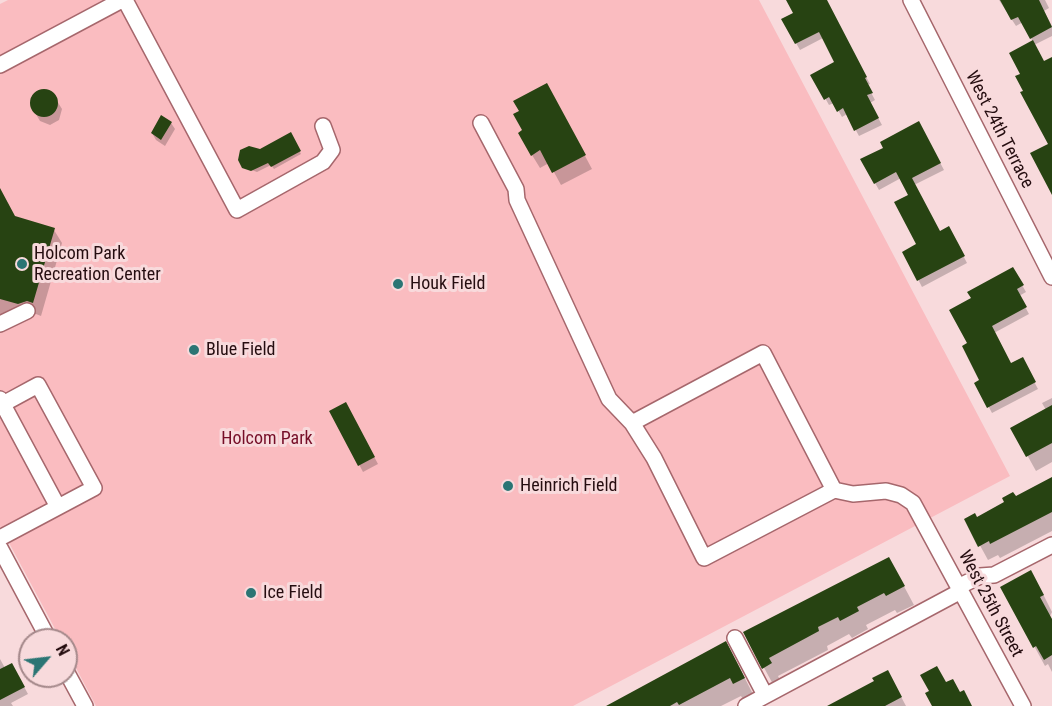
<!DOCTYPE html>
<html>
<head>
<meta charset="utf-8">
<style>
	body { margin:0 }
	#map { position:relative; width:1052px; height:706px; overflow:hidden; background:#f8dadc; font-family:"Roboto Condensed",sans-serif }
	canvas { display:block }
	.north { position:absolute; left:18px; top:628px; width:60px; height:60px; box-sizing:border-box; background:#f8dadc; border:2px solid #a4888a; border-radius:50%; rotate:62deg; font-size:16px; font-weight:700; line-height:24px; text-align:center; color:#250d10 }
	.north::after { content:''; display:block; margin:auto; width:21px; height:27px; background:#2b7574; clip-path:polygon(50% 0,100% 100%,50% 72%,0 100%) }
</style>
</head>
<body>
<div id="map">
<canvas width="1052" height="706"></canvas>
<div class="north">N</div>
</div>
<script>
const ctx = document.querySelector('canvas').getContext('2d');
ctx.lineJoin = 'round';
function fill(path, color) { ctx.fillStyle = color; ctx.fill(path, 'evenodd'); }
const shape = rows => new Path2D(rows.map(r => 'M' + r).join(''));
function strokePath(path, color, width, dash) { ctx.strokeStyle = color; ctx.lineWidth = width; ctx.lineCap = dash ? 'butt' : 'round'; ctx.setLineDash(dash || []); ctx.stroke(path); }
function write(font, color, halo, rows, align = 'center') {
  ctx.font = font + ' "Roboto Condensed",sans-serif'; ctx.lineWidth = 6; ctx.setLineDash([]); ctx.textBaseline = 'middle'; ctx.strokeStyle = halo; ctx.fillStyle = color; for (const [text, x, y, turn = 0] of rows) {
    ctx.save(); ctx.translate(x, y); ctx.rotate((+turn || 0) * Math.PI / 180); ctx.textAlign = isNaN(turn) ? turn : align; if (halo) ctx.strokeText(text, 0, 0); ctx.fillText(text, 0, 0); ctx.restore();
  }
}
const green = shape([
	[8,0,759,0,1010,476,573,706,96,706,66,649,66,640,61,640,0,526,0,4]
]);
const shadow = shape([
	[787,0,825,0,870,84,867,85,875,100,870,103,882,125,859,136,847,114,842,117,834,103,829,105,812,75,836,63,823,38,800,50,783,20,795,14],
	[999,0,1045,0,1049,8,1044,11,1052,26,1052,36,1034,45,1044,63,1052,62,1052,192,1050,144,1025,92,1022,74,1033,42,1023,22,1016,26],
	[43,90,52,93,62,109,59,120,50,125,40,121,30,104,33,94],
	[554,98,592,169,561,185,549,163,540,168,532,155,524,131],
	[171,123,175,129,165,146,156,140,152,133],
	[919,123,944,170,914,185,939,233,949,228,967,263,922,287,904,252,918,245,910,196,901,178,879,190,862,160,885,148],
	[290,134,301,154,274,169,271,165,257,172,243,167],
	[0,192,15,218,54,230,62,243,41,316,36,314,27,318,7,312,0,315],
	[1013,269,1026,292,1019,296,1029,314,994,333,1011,365,1022,359,1038,389,992,413,976,383,981,381,969,344,973,298],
	[1052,398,1052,462,1036,471,1012,428,1046,410,1042,403],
	[346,404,378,464,363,472,331,411],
	[1052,479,1052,531,1000,558,998,555,988,560,966,520,976,519],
	[899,577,914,605,897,613,895,610,866,625,868,629,852,638,849,634,827,646,828,650,778,676,781,682,774,686,745,633],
	[1002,587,1041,590,1052,612,1050,616,1052,621,1052,672,1048,664,1045,666],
	[0,659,5,668,12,665,28,694,11,703,13,706,0,706],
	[736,661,754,696,744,701,741,696,721,706,608,706],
	[898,691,906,706,831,706]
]);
const building = shape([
	[786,0,827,0,867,77,865,78,873,93,867,95,879,118,854,131,843,108,837,112,829,97,824,100,810,75,834,62,819,32,795,44,781,19,793,13],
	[1000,0,1039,0,1052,27,1030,39,1018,17,1011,20],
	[1033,40,1044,61,1052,57,1052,195,1030,153,1048,144,1020,92,1023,91,1015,76,1020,74,1009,53],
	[547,83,586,155,552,173,540,150,531,156,518,133,522,130,513,114,519,111,513,101],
	'30 103a14 14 0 1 1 28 0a14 14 0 1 1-28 0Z',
	[161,115,172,122,161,140,151,133],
	[919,121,941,163,912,178,940,231,949,226,965,256,917,281,902,252,916,244,894,202,908,195,896,172,874,184,860,159,883,148,880,142],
	[291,132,301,151,271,167,268,163,251,171,242,168,238,160,240,150,249,146,260,149],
	[0,188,15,216,55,228,33,303,27,301,18,304,0,299],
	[1013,267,1024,285,1017,289,1027,307,992,326,1011,363,1023,357,1036,382,987,408,974,383,979,380,962,346,967,343,949,310,971,298,967,292],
	[346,402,375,457,358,466,329,411],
	[1052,405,1052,443,1026,457,1010,428],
	[1052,477,1052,512,990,544,989,541,978,547,964,519,975,513,977,517,1004,502,1002,498,1013,492,1016,496],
	[889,557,905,586,886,596,884,593,857,607,859,611,840,621,838,617,818,627,819,631,769,658,772,663,762,669,743,632],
	[1031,570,1044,595,1040,597,1052,619,1052,655,1044,660,1036,646,1033,648,1000,587],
	[726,641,745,678,733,684,730,678,679,705,677,702,670,706,606,706],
	[12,663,25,687,0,700,0,669],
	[937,666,946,682,953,679,960,692,964,690,972,706,932,706,925,693,929,691,920,675],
	[888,670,902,697,885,706,827,706,874,681,872,678]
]);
const minor = shape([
	[125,0,237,210,323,162,332,150,323,126],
	[911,0,1052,277],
	[0,65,122,0],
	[481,123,516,189,517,200,609,399,632,423,654,458,704,558,834,490],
	[0,324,27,311],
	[0,399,58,507],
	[632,423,763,353,834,490,853,494,886,491,901,495,913,503,1023,706],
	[0,538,94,488,38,385,3,404],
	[0,548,49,640],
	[958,587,980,576,994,575,1052,545],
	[735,638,765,695],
	[66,671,85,706],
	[746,706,961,591]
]);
const markers = [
	[22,264,6,"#2b7574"],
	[398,284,6,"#2b7574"],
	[194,350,6,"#2b7574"],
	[508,486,6,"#2b7574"],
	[251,593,6,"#2b7574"]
];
const streetNames = [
	["West 24th Terrace",999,130,63],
	["West 25th Street",990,604,62]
];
const poiNames = [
	["Holcom Park",34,254],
	["Recreation Center",34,275],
	["Houk Field",410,284],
	["Blue Field",206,350],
	["Heinrich Field",520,486],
	["Ice Field",263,593]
];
const parkNames = [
	["Holcom Park",267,439]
];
fill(green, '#fabcc0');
fill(shadow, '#0003');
fill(building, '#274312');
strokePath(minor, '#a6676c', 18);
strokePath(minor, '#fff', 15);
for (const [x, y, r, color] of markers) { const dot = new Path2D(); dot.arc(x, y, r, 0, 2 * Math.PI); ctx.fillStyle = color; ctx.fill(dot); strokePath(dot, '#f8dadc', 2); }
write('18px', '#250d10', '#f8dadc', streetNames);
write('18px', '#250d10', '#f8dadc', poiNames, 'left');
write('18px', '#760e28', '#f8dadc', parkNames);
</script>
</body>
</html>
